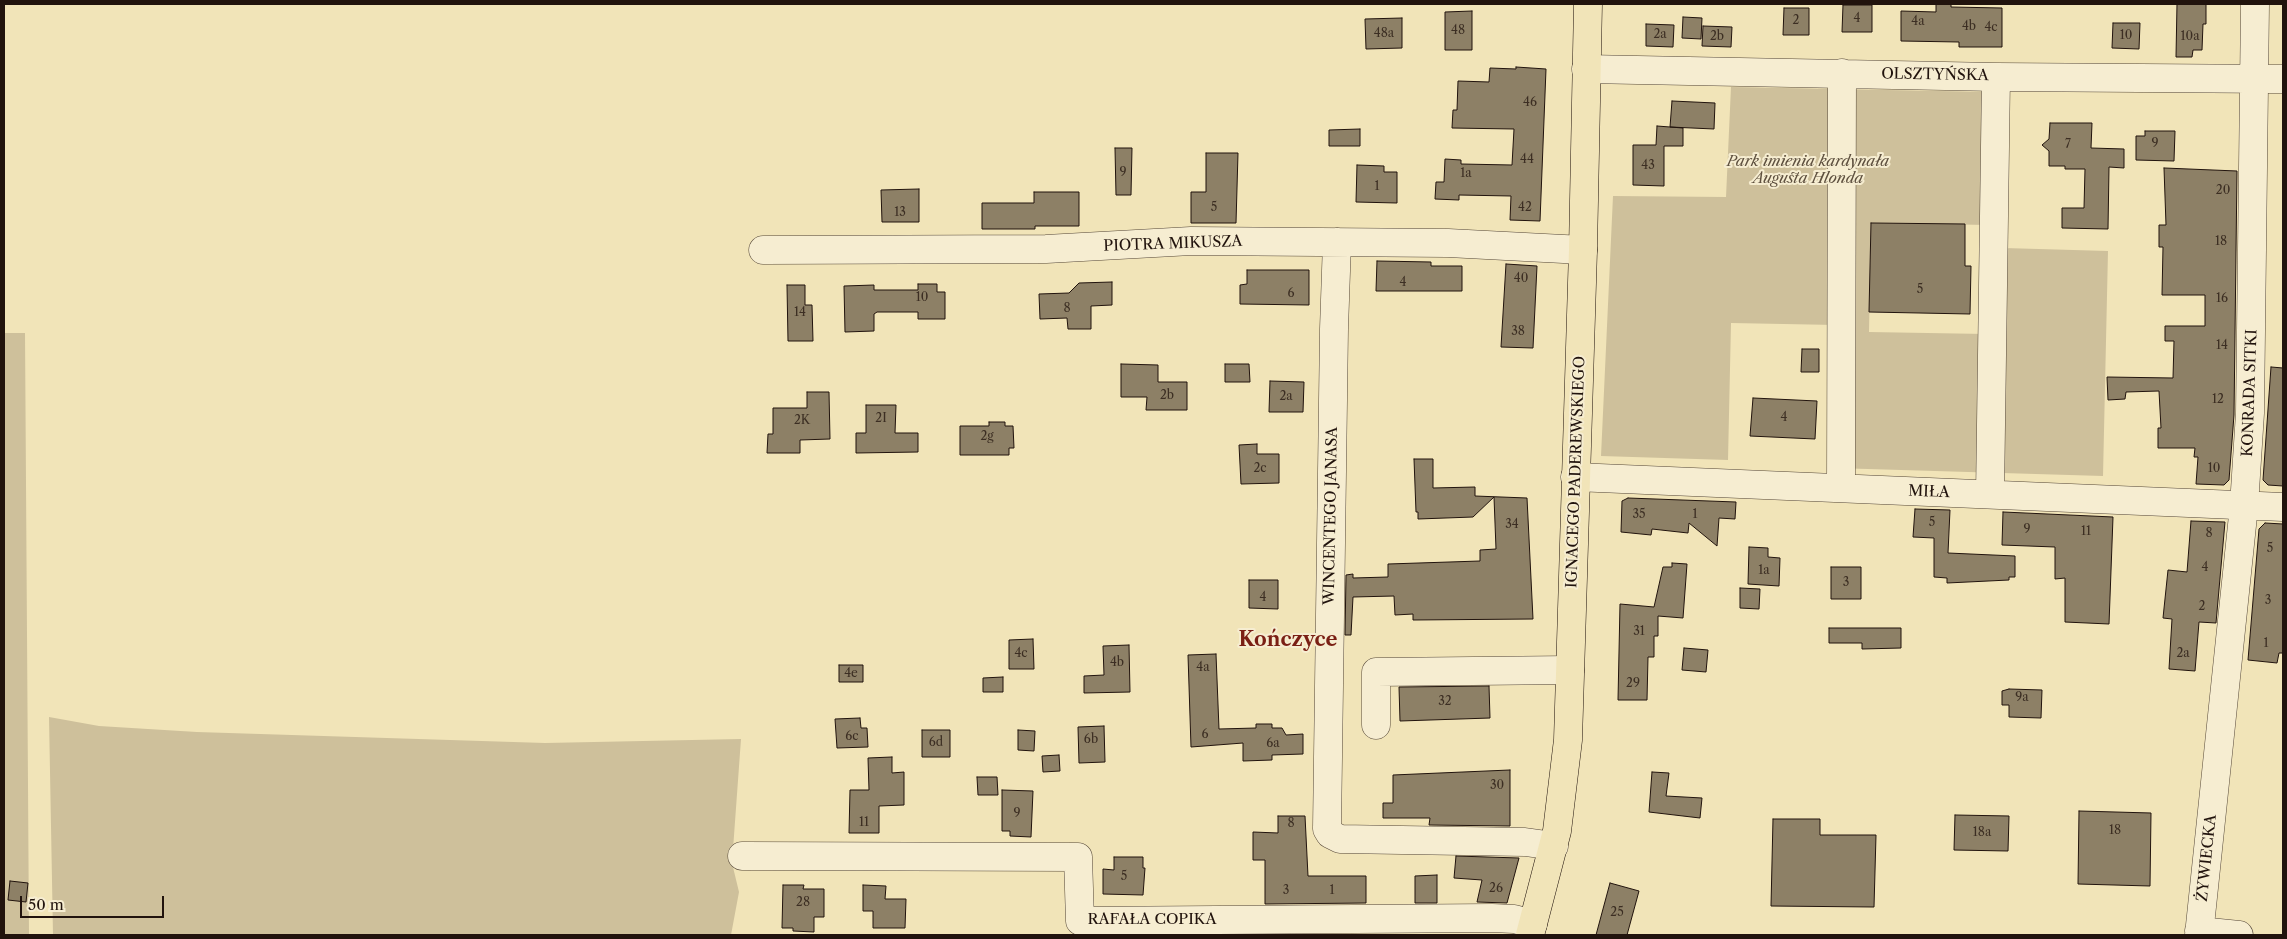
<!DOCTYPE html>
<html>
<head>
<meta charset="utf-8">
<style>
	body { margin:0 }
	#map { position:relative; width:2287px; height:939px; overflow:hidden; background:#f1e4b8; font-family:"Libre Caslon Text",serif }
	canvas { display:block }
	.frame { position:absolute; inset:0; border:5px solid #21130d; pointer-events:none }
	.scale { position:absolute; left:20px; top:896px; width:144px; height:22px; box-sizing:border-box; border:2px solid #21130d; border-top:0; padding-left:6px; font-size:15px; line-height:18px; white-space:nowrap; color:#21130d; -webkit-text-stroke:4px #f6edd1; paint-order:stroke }
</style>
</head>
<body>
<div id="map">
<canvas width="2287" height="939"></canvas>
<div class="frame"></div>
<div class="scale">50 m</div>
</div>
<script>
const ctx = document.querySelector('canvas').getContext('2d');
ctx.lineJoin = 'round';
function fill(path, color) { ctx.fillStyle = color; ctx.fill(path, 'evenodd'); }
const shape = rows => new Path2D(rows.map(r => 'M' + r).join(''));
function strokePath(path, color, width, dash) { ctx.strokeStyle = color; ctx.lineWidth = width; ctx.lineCap = dash ? 'butt' : 'round'; ctx.setLineDash(dash || []); ctx.stroke(path); }
function write(font, color, halo, rows, align = 'center') {
  ctx.font = font + ' "Libre Caslon Text",serif'; ctx.lineWidth = 4; ctx.setLineDash([]); ctx.textBaseline = 'middle'; ctx.strokeStyle = halo; ctx.fillStyle = color; for (const [text, x, y, turn = 0] of rows) {
    ctx.save(); ctx.translate(x, y); ctx.rotate((+turn || 0) * Math.PI / 180); ctx.textAlign = isNaN(turn) ? turn : align; if (halo) ctx.strokeText(text, 0, 0); ctx.fillText(text, 0, 0); ctx.restore();
  }
}
const green = shape([
	[1731,87,1991,92,1988,225,1871,223,1869,332,1986,334,2004,248,2108,251,2103,476,1834,468,1836,325,1731,323,1728,460,1601,456,1613,196,1726,197],
	[4,333,25,333,29,935,4,935],
	[49,717,99,726,197,732,545,743,741,739,732,863,739,892,731,935,53,935]
]);
const building = shape([
	[1936,4,1951,4,1951,7,2002,8,2002,47,1959,47,1959,42,1901,41,1901,11,1936,12,1936,4],
	[2177,4,2206,4,2206,24,2203,24,2202,50,2193,50,2192,57,2176,57,2177,4],
	[1843,5,1872,5,1872,32,1842,32,1843,5],
	[1784,8,1809,8,1809,35,1783,35,1784,8],
	[1472,11,1472,50,1445,50,1445,12,1472,11],
	[1683,17,1702,18,1701,39,1682,38,1683,17],
	[1402,18,1402,48,1366,49,1365,19,1402,18],
	[2113,23,2140,23,2139,49,2112,48,2113,23],
	[1646,24,1674,25,1673,47,1646,46,1646,24],
	[1703,26,1732,27,1731,47,1702,46,1703,26],
	[1516,67,1546,69,1540,221,1510,220,1511,196,1459,195,1459,200,1435,199,1436,182,1444,182,1445,159,1461,160,1461,164,1512,165,1514,129,1452,128,1453,110,1457,110,1458,81,1489,82,1490,68,1516,69,1516,67],
	[1672,101,1715,103,1714,129,1670,127,1672,101],
	[2050,123,2092,123,2091,148,2124,149,2124,168,2109,167,2108,229,2062,228,2062,208,2084,208,2085,169,2065,169,2065,166,2049,166,2049,151,2042,145,2049,139,2050,123],
	[1657,126,1683,128,1683,146,1664,146,1664,186,1633,185,1633,145,1656,145,1657,126],
	[1360,129,1360,146,1329,146,1329,130,1360,129],
	[2145,131,2175,131,2174,161,2136,160,2136,136,2145,136,2145,131],
	[1115,148,1132,148,1131,195,1116,195,1115,148],
	[1206,153,1238,153,1236,223,1191,223,1191,192,1206,192,1206,153],
	[1357,165,1384,166,1384,172,1397,172,1397,203,1356,202,1357,165],
	[2164,168,2237,171,2234,415,2229,480,2224,485,2196,484,2198,457,2194,457,2195,448,2158,448,2158,428,2161,428,2159,391,2126,392,2125,399,2108,400,2107,377,2173,378,2174,341,2165,341,2165,326,2205,326,2205,295,2162,295,2163,247,2159,247,2159,225,2166,225,2164,168],
	[919,189,919,222,882,222,881,190,919,189],
	[1034,192,1079,192,1079,226,1035,226,1035,229,982,229,982,203,1034,203,1034,192],
	[1871,223,1965,224,1965,266,1971,266,1970,314,1869,312,1871,223],
	[1377,261,1431,262,1431,266,1462,266,1462,291,1376,291,1377,261],
	[1506,264,1537,266,1533,348,1501,347,1506,264],
	[1247,270,1309,270,1309,305,1240,304,1240,285,1247,284,1247,270],
	[1112,282,1112,305,1091,306,1091,329,1068,329,1067,318,1040,319,1039,294,1069,293,1079,283,1112,282],
	[918,284,937,284,937,292,945,292,945,319,918,319,918,312,877,312,874,314,874,331,845,332,844,286,874,285,874,290,918,290,918,284],
	[787,285,805,285,805,305,812,305,813,341,788,341,787,285],
	[1802,349,1819,349,1819,372,1801,372,1802,349],
	[1121,364,1158,365,1158,382,1187,382,1187,410,1146,410,1147,397,1121,397,1121,364],
	[1225,364,1249,364,1250,382,1225,382,1225,364],
	[2271,367,2283,368,2283,486,2268,485,2263,480,2271,367],
	[1270,381,1304,382,1303,412,1269,412,1270,381],
	[807,392,829,392,830,439,800,440,800,453,767,453,768,434,773,434,773,408,807,408,807,392],
	[1753,398,1817,401,1815,439,1750,436,1753,398],
	[866,405,896,405,895,433,918,433,918,452,856,453,856,433,866,433,866,405],
	[989,422,1005,422,1005,426,1013,426,1014,448,1009,448,1009,455,960,455,960,426,989,426,989,422],
	[1257,444,1257,454,1279,454,1279,483,1241,484,1239,445,1257,444],
	[1414,459,1433,459,1433,488,1475,487,1475,496,1527,498,1533,619,1413,620,1413,614,1395,615,1394,596,1353,597,1351,635,1345,635,1346,575,1353,574,1353,578,1388,577,1388,564,1480,561,1480,550,1496,549,1494,497,1473,517,1418,519,1418,512,1416,512,1414,459],
	[1628,498,1736,502,1735,519,1719,518,1717,546,1689,523,1688,533,1652,529,1651,535,1621,532,1622,501,1628,498],
	[1915,509,1950,510,1948,553,2015,556,2015,577,2009,577,2009,580,1947,583,1947,578,1934,577,1934,538,1913,537,1915,509],
	[2003,512,2113,517,2109,624,2065,622,2065,578,2055,579,2055,547,2002,545,2003,512],
	[2191,521,2225,522,2216,623,2199,622,2195,671,2169,669,2172,619,2163,618,2168,570,2187,572,2191,521],
	[2265,523,2283,524,2283,653,2279,653,2277,663,2248,660,2259,529,2265,523],
	[1749,547,1768,548,1768,557,1780,558,1779,586,1748,584,1749,547],
	[1672,563,1687,564,1683,618,1658,616,1658,636,1654,636,1654,657,1648,657,1647,700,1618,700,1620,604,1654,607,1663,567,1672,567,1672,563],
	[1831,567,1861,567,1861,599,1831,599,1831,567],
	[1249,580,1278,580,1278,609,1249,608,1249,580],
	[1740,588,1760,589,1759,609,1740,608,1740,588],
	[1829,628,1901,628,1901,648,1862,649,1862,643,1829,643,1829,628],
	[1033,639,1034,669,1009,669,1009,640,1033,639],
	[1129,645,1130,692,1084,693,1084,676,1104,675,1103,646,1129,645],
	[1684,648,1708,650,1706,672,1682,670,1684,648],
	[1216,654,1219,729,1256,728,1256,724,1272,724,1272,728,1282,728,1286,735,1303,734,1303,754,1272,755,1272,760,1243,761,1243,743,1191,747,1188,655,1216,654],
	[839,665,863,665,863,682,839,682,839,665],
	[1003,677,1003,692,983,692,983,678,1003,677],
	[1489,686,1490,718,1400,721,1399,687,1489,686],
	[2009,689,2042,690,2041,718,2009,717,2009,705,2002,705,2002,691,2009,689],
	[860,718,861,728,867,728,868,747,837,748,835,719,860,718],
	[1104,726,1105,762,1079,763,1078,727,1104,726],
	[922,730,950,730,950,757,922,757,922,730],
	[1018,730,1035,731,1034,751,1018,750,1018,730],
	[1059,755,1060,771,1043,772,1042,756,1059,755],
	[892,757,892,773,904,772,904,805,879,806,879,833,849,833,850,790,869,790,868,758,892,757],
	[1510,770,1510,826,1429,825,1430,818,1383,818,1383,803,1393,803,1393,775,1510,770],
	[1652,772,1669,773,1666,796,1702,798,1700,818,1649,812,1652,772],
	[977,777,997,777,998,795,978,795,977,777],
	[1002,790,1033,791,1031,837,1010,836,1010,831,1002,831,1002,790],
	[2079,811,2151,813,2150,886,2078,884,2079,811],
	[1955,815,2009,816,2008,851,1954,850,1955,815],
	[1278,816,1305,816,1308,876,1366,876,1366,903,1265,904,1265,860,1253,860,1253,832,1278,833,1278,816],
	[1773,819,1820,819,1820,835,1876,835,1874,907,1771,906,1773,819],
	[1456,856,1519,858,1507,903,1477,902,1482,880,1454,878,1456,856],
	[1114,857,1143,857,1143,868,1145,868,1143,895,1103,894,1103,869,1114,870,1114,857],
	[1437,875,1437,903,1415,903,1415,876,1437,875],
	[10,881,28,883,26,902,8,900,10,881],
	[1610,883,1639,891,1627,935,1596,935,1610,883],
	[783,885,804,885,803,889,824,889,824,917,814,917,814,932,793,931,793,928,782,928,783,885],
	[863,885,886,886,885,899,906,899,905,928,873,928,873,911,863,911,863,885]
]);
const minor = shape([
	[1586,69,1996,77,2283,79],
	[1337,242,1334,329,1327,829,1330,834,1340,839,1525,842,1554,846],
	[763,250,1046,249,1191,241,1448,243,1583,250],
	[1575,477,2283,507],
	[1841,488,1842,73],
	[1990,494,1996,77],
	[1376,725,1376,672,1570,670],
	[742,856,1078,857,1080,921,1492,918,1514,919,1533,924],
	[2199,931,2239,935],
	[2199,935,2244,506,2250,413,2255,4]
]);
const major = shape([
	[1530,935,1557,831,1568,740,1583,250,1588,4]
]);
const numberNames = [
	["4",1857,19],
	["2",1796,21],
	["4a",1918,22],
	["4b",1969,27],
	["4c",1991,28],
	["48",1458,31],
	["48a",1384,34],
	["2a",1660,35],
	["10",2126,36],
	["2b",1717,37],
	["10a",2190,37],
	["46",1530,103],
	["9",2155,144],
	["7",2068,145],
	["44",1527,160],
	["43",1648,166],
	["9",1123,173],
	["1a",1466,174],
	["1",1377,187],
	["20",2223,191],
	["5",1214,208],
	["42",1525,208],
	["13",900,213],
	["18",2221,242],
	["40",1521,279],
	["4",1403,283],
	["5",1920,290],
	["6",1291,294],
	["10",922,298],
	["16",2222,299],
	["8",1067,309],
	["14",800,313],
	["38",1518,332],
	["14",2222,346],
	["2b",1167,396],
	["2a",1286,397],
	["12",2218,400],
	["4",1784,418],
	["2I",881,419],
	["2K",802,421],
	["2g",987,437],
	["2c",1260,469],
	["10",2214,469],
	["35",1639,515],
	["1",1695,515],
	["5",1932,523],
	["34",1512,525],
	["9",2027,530],
	["11",2086,532],
	["8",2209,534],
	["5",2270,549],
	["4",2205,568],
	["1a",1764,571],
	["3",1846,583],
	["4",1263,598],
	["3",2268,601],
	["2",2202,607],
	["31",1639,632],
	["1",2266,644],
	["4c",1021,654],
	["2a",2183,654],
	["4b",1117,663],
	["4a",1203,668],
	["4e",851,674],
	["29",1633,684],
	["9a",2022,698],
	["32",1445,702],
	["6",1205,735],
	["6c",852,737],
	["6b",1091,740],
	["6d",936,743],
	["6a",1273,744],
	["30",1497,786],
	["9",1017,814],
	["11",864,823],
	["8",1291,824],
	["18",2115,831],
	["18a",1982,833],
	["5",1124,877],
	["26",1496,889],
	["3",1286,891],
	["1",1332,891],
	["28",803,903],
	["25",1617,913]
];
const streetNames = [
	["OLSZTYŃSKA",1935,75,1],
	["PIOTRA MIKUSZA",1173,244,-2],
	["KONRADA SITKI",2250,393,-88],
	["IGNACEGO PADEREWSKIEGO",1576,472,-88],
	["MIŁA",1929,492,2],
	["WINCENTEGO JANASA",1331,516,-89],
	["ŻYWIECKA",2207,858,-84],
	["RAFAŁA COPIKA",1152,920]
];
const parkNames = [
	["Park imienia kardynała",1808,162],
	["Augusta Hlonda",1808,179]
];
const districtNames = [
	["Kończyce",1288,640]
];
fill(green, '#cec09b');
fill(building, '#8d8066');
strokePath(building, '#21130d', 1);
strokePath(minor, '#554738', 29);
strokePath(major, '#21130d', 29);
strokePath(minor, '#f6edd1', 28);
strokePath(major, '#f1e4b8', 28);
write('12px', '#3c2e23', null, numberNames);
write('15px', '#21130d', '#f6edd1', streetNames);
write('italic 15px', '#5e503f', '#f6edd1', parkNames);
write('bold 20px', '#7a1f14', '#f6edd1', districtNames);
</script>
</body>
</html>
